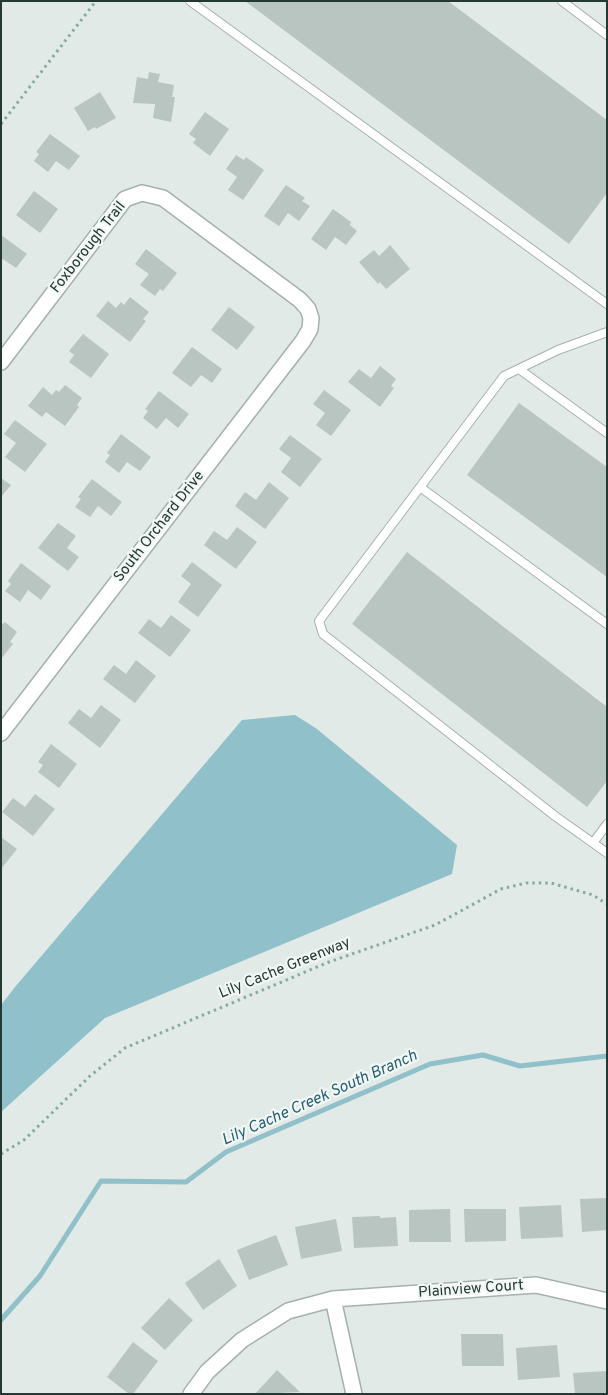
<!DOCTYPE html>
<html>
<head>
<meta charset="utf-8">
<style>
	body { margin:0 }
	#map { position:relative; width:608px; height:1395px; overflow:hidden; background:#e2eae7; font-family:Overpass,sans-serif }
	canvas { display:block }
	.frame { position:absolute; inset:0; border:2px solid #243934; pointer-events:none }
</style>
</head>
<body>
<div id="map">
<canvas width="608" height="1395"></canvas>
<div class="frame"></div>
</div>
<script>
const ctx = document.querySelector('canvas').getContext('2d');
ctx.lineJoin = 'round';
function fill(path, color) { ctx.fillStyle = color; ctx.fill(path, 'evenodd'); }
const shape = rows => new Path2D(rows.map(r => 'M' + r).join(''));
function strokePath(path, color, width, dash) { ctx.strokeStyle = color; ctx.lineWidth = width; ctx.lineCap = dash ? 'butt' : 'round'; ctx.setLineDash(dash || []); ctx.stroke(path); }
function write(font, color, halo, rows, align = 'center') {
  ctx.font = font + ' Overpass,sans-serif'; ctx.lineWidth = 4.5; ctx.setLineDash([]); ctx.textBaseline = 'middle'; ctx.strokeStyle = halo; ctx.fillStyle = color; for (const [text, x, y, turn = 0] of rows) {
    ctx.save(); ctx.translate(x, y); ctx.rotate((+turn || 0) * Math.PI / 180); ctx.textAlign = isNaN(turn) ? turn : align; if (halo) ctx.strokeText(text, 0, 0); ctx.fillText(text, 0, 0); ctx.restore();
  }
}
const water = shape([
	[295,715,317,729,457,845,452,874,105,1018,1,1112,1,1005,15,987,242,720]
]);
const stream = shape([
	[1,1320,40,1276,101,1181,186,1182,226,1152,430,1064,483,1055,520,1066,607,1056]
]);
const building = shape([
	[245,1,448,1,607,120,607,193,569,244],
	[149,72,160,74,158,82,174,85,172,97,175,97,171,122,153,118,155,104,133,103,137,77,148,79],
	[100,92,116,118,96,129,95,127,88,131,74,108],
	[205,112,229,129,210,156,193,143,196,139,189,134],
	[50,134,80,156,69,170,56,161,48,172,34,161,39,154,36,152],
	[236,155,244,160,246,157,264,170,243,200,228,190,237,177,226,169],
	[286,185,305,198,302,201,310,206,299,221,288,213,279,226,264,216],
	[34,191,58,209,40,233,16,215],
	[333,209,351,222,350,225,357,231,346,245,335,237,326,250,311,239],
	[1,235,27,254,16,268,3,259,1,261],
	[390,245,410,269,386,289,380,282,378,284,359,262,374,250,379,256],
	[146,249,177,273,163,291,160,289,155,296,140,285,149,274,135,264],
	[130,297,149,312,143,319,146,321,130,342,96,316,108,301,116,308,121,302,124,305],
	[229,307,255,327,237,350,211,330],
	[83,334,109,354,91,378,69,362,74,355,69,351],
	[192,347,222,369,212,383,201,375,191,387,172,373],
	[380,366,396,379,391,386,394,388,380,407,348,382,359,369,371,378],
	[65,385,82,398,77,405,79,407,65,426,46,412,42,417,28,406,43,387,52,395,56,390,59,392],
	[324,390,351,410,331,436,316,425,325,413,313,404],
	[159,391,189,414,178,428,166,418,157,429,143,418,148,411,145,409],
	[519,403,607,467,607,577,467,475],
	[15,420,47,444,25,472,5,457,16,443,4,434],
	[121,434,151,457,140,471,127,462,119,473,105,462,110,455,107,453],
	[290,435,322,459,300,487,281,472,291,458,279,449],
	[1,478,11,485,1,497],
	[92,479,122,502,111,516,98,506,90,517,75,507,81,499,78,497],
	[269,482,289,498,265,529,235,506,245,492,256,500],
	[58,523,76,536,67,548,79,557,68,571,38,548],
	[237,527,257,542,236,569,204,545,214,531,227,540],
	[407,552,607,707,607,781,587,807,352,624],
	[192,562,222,585,198,617,178,602,191,584,181,576],
	[21,563,51,586,41,600,28,590,20,602,5,591,11,584,8,581],
	[171,615,191,630,170,657,138,633,149,619,161,628],
	[5,622,17,632,10,642,13,644,1,659,1,623,3,624],
	[136,660,156,676,135,703,103,679,114,665,126,674],
	[101,705,121,720,100,748,68,723,79,709,91,718],
	[51,744,77,764,59,788,38,772,43,765,38,762],
	[35,794,55,809,33,836,2,812,13,798,25,807],
	[1,837,17,849,1,869],
	[607,1198,607,1230,582,1232,580,1199],
	[561,1205,563,1237,521,1239,519,1207],
	[450,1209,451,1242,409,1242,409,1210],
	[464,1209,506,1209,506,1241,465,1242],
	[380,1216,380,1218,396,1217,398,1246,354,1248,352,1217],
	[336,1219,342,1251,301,1259,295,1227],
	[276,1235,288,1265,249,1280,237,1250],
	[219,1259,237,1286,203,1310,185,1283],
	[169,1298,193,1320,165,1350,141,1328],
	[461,1334,503,1334,504,1366,462,1366],
	[133,1342,158,1361,133,1394,129,1394,107,1377],
	[557,1345,560,1377,518,1380,516,1348],
	[277,1370,300,1392,255,1394],
	[607,1371,607,1394,575,1394,573,1373]
]);
const path = shape([
	[1,124,96,1],
	[1,1154,24,1140,90,1076,125,1048,329,962,435,925,501,889,526,883,551,883,593,895,607,904]
]);
const lane = shape([
	[190,1,607,304],
	[562,1,607,35],
	[607,332,558,350,504,376,319,621,323,634,555,816,607,853],
	[519,369,607,433],
	[420,487,607,624],
	[593,843,607,824]
]);
const street = shape([
	[1,362,125,199,142,193,163,198,300,300,308,309,311,318,310,329,303,341,1,733],
	[333,1299,354,1394],
	[191,1394,207,1372,242,1340,288,1311,333,1299,536,1285,607,1301]
]);
const streetNames = [
	["Foxborough Trail",89,248,-52],
	["South Orchard Drive",160,527,-52],
	["Lily Cache Greenway",285,969,-22],
	["Plainview Court",471,1290,-4]
];
const waterNames = [
	["Lily Cache Creek South Branch",320,1099,-24]
];
fill(water, '#90c0c9');
strokePath(stream, '#90c0c9', 5);
fill(building, '#b8c5c0');
strokePath(lane, '#a5b1ae', 10);
strokePath(street, '#a5b1ae', 18);
strokePath(path, '#86aaa0', 3, [2.5, 4]);
strokePath(lane, '#fff', 8);
strokePath(street, '#fff', 15);
write('15px', '#243934', '#f2f7f5', streetNames);
write('italic 16px', '#25616e', '#f2f7f5', waterNames);
</script>
</body>
</html>
